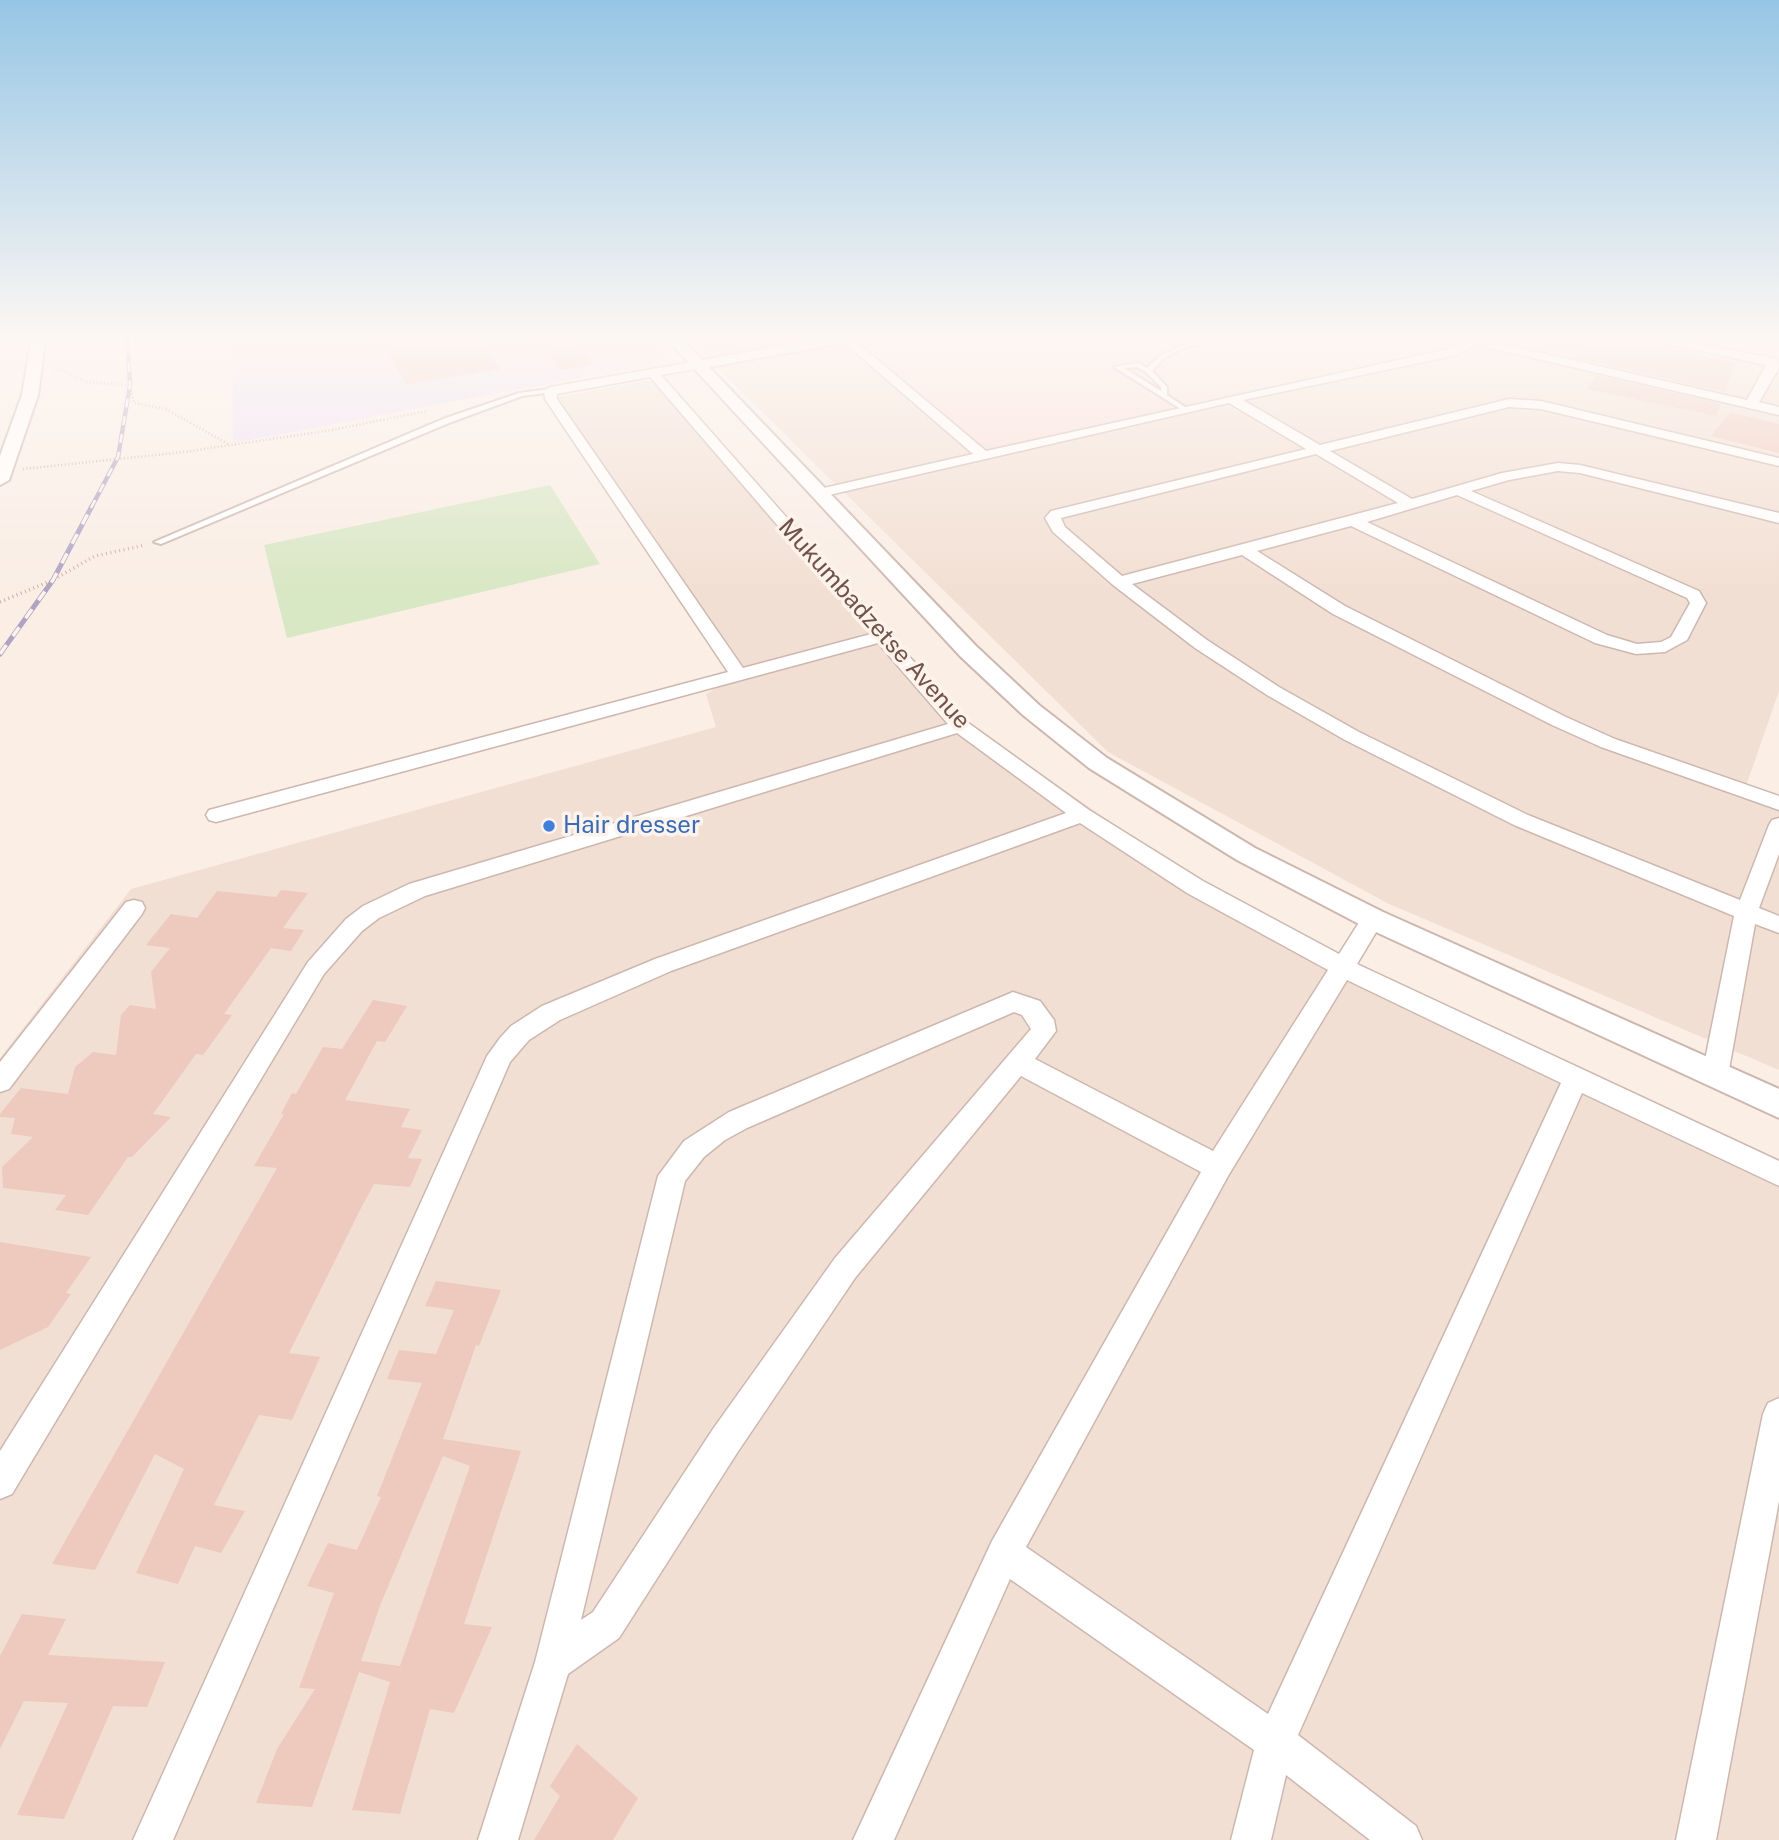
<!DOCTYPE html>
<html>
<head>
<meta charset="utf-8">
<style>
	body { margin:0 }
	canvas { display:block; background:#faeee5 }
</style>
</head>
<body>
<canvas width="1779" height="1840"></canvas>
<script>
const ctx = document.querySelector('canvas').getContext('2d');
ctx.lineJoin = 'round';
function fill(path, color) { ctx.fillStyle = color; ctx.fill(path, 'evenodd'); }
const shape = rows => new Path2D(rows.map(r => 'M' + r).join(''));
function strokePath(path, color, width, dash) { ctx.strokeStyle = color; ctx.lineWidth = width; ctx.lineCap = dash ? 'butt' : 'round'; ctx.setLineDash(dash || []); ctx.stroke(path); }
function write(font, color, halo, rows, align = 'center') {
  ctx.font = font + ' "Public Sans",sans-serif'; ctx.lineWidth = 7; ctx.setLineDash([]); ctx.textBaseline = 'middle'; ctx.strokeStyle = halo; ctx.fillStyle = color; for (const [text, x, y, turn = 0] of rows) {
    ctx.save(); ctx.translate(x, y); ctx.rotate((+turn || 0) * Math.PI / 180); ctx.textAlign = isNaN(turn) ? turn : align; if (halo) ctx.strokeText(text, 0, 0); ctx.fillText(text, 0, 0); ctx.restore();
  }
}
const residential = shape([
	[684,335,906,335,858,344,1453,344,1434,335,1649,335,1779,361,1779,691,1745,789,1779,802,1779,1070,1389,904,1108,752],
	[652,380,940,703,1317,966,1779,1179,1779,1840,0,1840,0,1058,131,889,716,727,706,694,744,672,552,398]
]);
const commercial = shape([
	[906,335,1434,335,1454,344,998,446,978,442,856,344]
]);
const education = shape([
	[227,335,644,335,668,361,233,443,232,355]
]);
const green = shape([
	[550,485,600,564,287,638,264,545]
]);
const building = shape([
	[379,335,475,335,501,369,406,384],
	[535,335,569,335,593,364,561,370],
	[1590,335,1627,340,1736,363,1725,392,1575,358],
	[1596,375,1721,404,1716,416,1587,389],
	[1730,412,1779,424,1779,453,1711,436],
	[281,890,308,893,283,928,304,930,291,951,271,948,224,1014,232,1015,203,1055,196,1054,153,1114,171,1117,132,1157,128,1157,88,1215,55,1210,66,1195,3,1188,2,1167,33,1137,11,1134,15,1118,0,1117,0,1114,21,1088,68,1094,75,1067,93,1052,116,1055,121,1015,130,1005,156,1009,151,972,170,948,146,945,171,914,197,918,217,891,276,897],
	[373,1000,407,1006,385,1042,377,1041,345,1100,410,1109,401,1127,422,1130,408,1158,422,1159,410,1187,374,1184,362,1206,289,1353,320,1357,292,1420,259,1415,214,1505,245,1511,221,1553,195,1546,178,1584,136,1573,184,1469,155,1454,95,1570,52,1564,277,1168,254,1166,284,1114,281,1114,292,1093,296,1094,323,1047,342,1049],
	[0,1242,91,1257,66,1293,71,1294,48,1327,0,1350],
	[436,1281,501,1290,479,1346,476,1345,443,1439,521,1451,464,1624,492,1627,454,1713,430,1709,400,1814,352,1810,390,1682,359,1672,312,1807,256,1803,277,1749,315,1689,299,1688,334,1593,307,1586,328,1543,357,1550,381,1497,377,1496,422,1383,387,1379,399,1350,436,1354,454,1310,425,1306],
	[443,1456,470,1466,400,1666,361,1661,381,1603],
	[22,1614,66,1619,48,1655,165,1662,147,1707,113,1706,64,1819,17,1815,68,1703,24,1701,0,1749,0,1656],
	[577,1744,638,1798,613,1840,534,1840,560,1796,550,1786]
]);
const pathFar1 = shape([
	[1775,348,1776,335],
	[54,370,64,371,87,382,130,385,134,403,166,409,228,444],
	[23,469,184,452,332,430,427,411]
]);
const path = shape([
	[0,602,53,580,95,556,145,545]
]);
const service = shape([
	[1226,335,1236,335,1184,348,1164,358,1152,371,1167,387,1167,395,1188,409,1188,411,1184,411,1114,367,1138,363,1147,368,1160,356,1180,346,1226,335],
	[1137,367,1146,372,1161,387,1161,391,1124,368,1137,367],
	[550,389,552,390,552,392,522,396,449,423,161,544,154,542,443,419,519,393,550,389]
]);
const minor = shape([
	[843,335,849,336,986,451,1453,348,1465,342,1442,335,1463,335,1747,400,1766,365,1639,338,1633,335,1655,335,1778,359,1779,368,1759,402,1779,407,1779,415,1477,345,1457,355,1243,400,1320,445,1509,399,1541,401,1779,458,1779,466,1541,409,1509,407,1330,451,1412,499,1502,473,1558,463,1580,465,1779,513,1779,523,1580,473,1558,471,1509,480,1471,491,1699,591,1706,603,1687,640,1665,652,1636,654,1595,643,1351,526,1257,551,1345,606,1566,717,1615,739,1779,796,1779,810,1601,747,1552,725,1333,614,1242,555,1132,584,1207,640,1279,687,1359,732,1528,815,1740,900,1769,825,1772,820,1779,818,1779,854,1759,908,1779,916,1779,933,1755,924,1728,1075,1724,1083,1715,1086,1706,1083,1702,1075,1734,916,1514,825,1345,740,1267,695,1195,648,1113,585,1053,532,1045,518,1051,511,1306,449,1229,403,820,497,813,493,815,490,973,454,841,340,839,338,843,335],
	[1316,454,1398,503,1122,576,1065,527,1061,518,1316,454],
	[1457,495,1687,598,1690,603,1671,637,1661,642,1637,644,1607,635,1367,522,1457,495],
	[698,361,704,365,702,368,661,375,967,722,1089,810,1203,881,1339,954,1365,913,1373,911,1381,913,1384,919,1357,964,1779,1161,1779,1186,1582,1093,1298,1735,1416,1826,1422,1840,1370,1840,1286,1775,1271,1840,1231,1840,1254,1750,1010,1579,894,1840,853,1840,992,1541,1201,1172,1021,1076,855,1278,737,1453,619,1638,568,1674,518,1840,478,1840,535,1662,658,1176,684,1141,729,1112,1013,992,1040,1001,1054,1020,1056,1031,1035,1059,1213,1151,1328,970,1187,893,1080,823,671,971,560,1020,529,1040,510,1062,173,1840,133,1840,487,1056,500,1038,511,1026,542,1006,655,959,1066,813,957,733,425,896,379,918,362,931,324,974,12,1494,0,1499,0,1451,308,962,346,919,363,906,409,884,948,724,878,643,216,822,209,820,206,815,209,810,728,672,545,399,544,391,550,387,698,361],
	[650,377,871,634,743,668,557,399,557,394,650,377],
	[1347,980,1561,1083,1268,1714,1026,1547,1228,1176,1347,980],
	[1014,1012,1022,1015,1031,1029,835,1258,713,1429,593,1612,581,1620,685,1181,704,1157,725,1140,747,1128,1014,1012],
	[134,900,142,902,145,908,142,914,9,1089,0,1092,0,1062,126,902,134,900],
	[1779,1398,1779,1501,1716,1840,1676,1840,1763,1414,1768,1403,1779,1398]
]);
const tertiary = shape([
	[32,335,46,335,38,395,9,480,0,485,0,456,22,395,32,335],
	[663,335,678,335,702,360,842,335,872,335,865,339,709,367,976,646,1039,705,1107,758,1255,848,1383,912,1779,1089,1779,1118,1363,926,1237,860,1089,768,1023,715,960,656,663,335]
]);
const railFar1 = shape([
	[91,508,118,457,130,385,127,335]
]);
const rail = shape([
	[0,654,53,580,92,506]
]);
const markers = [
	[549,826,7,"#3f7fe0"]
];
const streetNames = [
	["Mukumbadzetse Avenue",874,624,48]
];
const shopNames = [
	["Hair dresser",563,826]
];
fill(residential, '#f2dfd3');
fill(commercial, '#faddd9');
fill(education, '#ebe1f7');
fill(green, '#d8e7c4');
fill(building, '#eec9be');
strokePath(service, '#cdb7af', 4);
strokePath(minor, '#cdb7af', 3);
strokePath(tertiary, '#cdb7af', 4);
strokePath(pathFar1, '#d2aca2', 2.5, [1, 2.5]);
strokePath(path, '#d2aca2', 3.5, [1, 3.5]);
fill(service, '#fff');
fill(minor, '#fff');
fill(tertiary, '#fff');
strokePath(railFar1, '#afa4c3', 4.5);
strokePath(rail, '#afa4c3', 5);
strokePath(railFar1, '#fef3ea', 2.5, [9]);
strokePath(rail, '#fef3ea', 3.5, [11]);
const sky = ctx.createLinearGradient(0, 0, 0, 592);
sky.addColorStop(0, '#96c6e5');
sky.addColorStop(0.57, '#fdf7f3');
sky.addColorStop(1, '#fdf7f300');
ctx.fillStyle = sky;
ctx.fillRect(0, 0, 1779, 592);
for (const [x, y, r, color] of markers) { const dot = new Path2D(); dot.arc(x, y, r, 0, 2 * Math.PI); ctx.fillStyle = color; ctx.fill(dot); strokePath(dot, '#fef3ea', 2.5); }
write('24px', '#71534c', '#fef3ea', streetNames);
write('24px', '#366cbe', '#fef3ea', shopNames, 'left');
</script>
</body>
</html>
